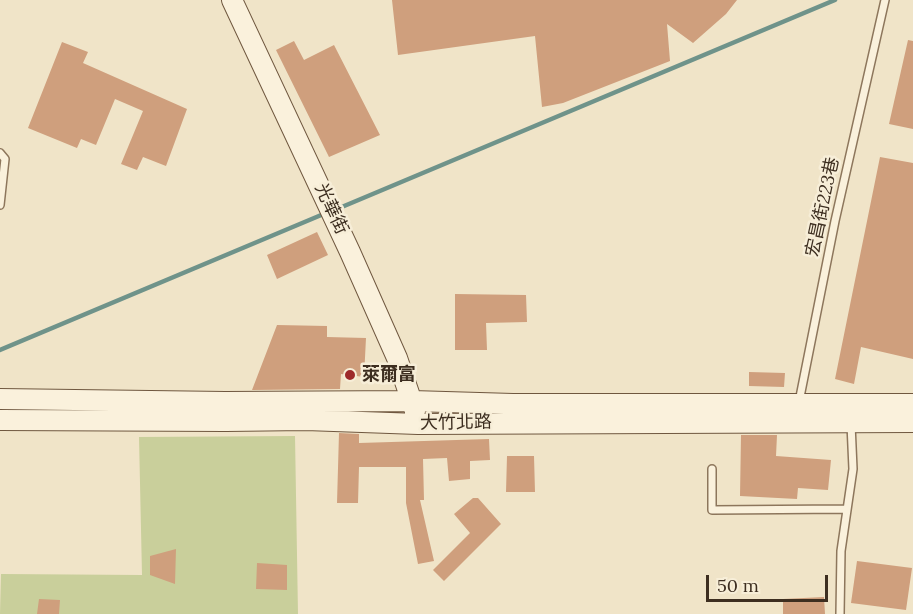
<!DOCTYPE html>
<html>
<head>
<meta charset="utf-8">
<style>
	body { margin:0 }
	#map { position:relative; width:913px; height:614px; overflow:hidden; background:#f0e4c8; font-family:Lora,serif }
	canvas { display:block }
	.scale { position:absolute; left:706px; top:575px; width:122px; height:27px; box-sizing:border-box; border:3px solid #3d2e20; border-top:0; padding-left:8px; font-size:18px; line-height:21px; white-space:nowrap; color:#3d2e20; -webkit-text-stroke:4px #f7eed8; paint-order:stroke }
</style>
</head>
<body>
<div id="map">
<canvas width="913" height="614"></canvas>
<div class="scale">50 m</div>
</div>
<script>
const ctx = document.querySelector('canvas').getContext('2d');
ctx.lineJoin = 'round';
function fill(path, color) { ctx.fillStyle = color; ctx.fill(path, 'evenodd'); }
const shape = rows => new Path2D(rows.map(r => 'M' + r).join(''));
function strokePath(path, color, width, dash) { ctx.strokeStyle = color; ctx.lineWidth = width; ctx.lineCap = dash ? 'butt' : 'round'; ctx.setLineDash(dash || []); ctx.stroke(path); }
function write(font, color, halo, rows, align = 'center') {
  ctx.font = font + ' Lora,"Noto Sans TC",serif'; ctx.lineWidth = 5; ctx.setLineDash([]); ctx.textBaseline = 'middle'; ctx.strokeStyle = halo; ctx.fillStyle = color; for (const [text, x, y, turn = 0] of rows) {
    ctx.save(); ctx.translate(x, y); ctx.rotate((+turn || 0) * Math.PI / 180); ctx.textAlign = isNaN(turn) ? turn : align; if (halo) ctx.strokeText(text, 0, 0); ctx.fillText(text, 0, 0); ctx.restore();
  }
}
const green = shape([
	[295,436,298,614,0,614,1,574,142,575,139,437]
]);
const stream = shape([
	[337,209,835,0],
	[0,350,326,213]
]);
const building = shape([
	[392,0,737,0,726,14,693,43,667,24,670,61,563,103,542,107,535,36,398,55],
	[908,40,913,41,913,129,889,124],
	[294,41,304,60,334,45,380,135,329,157,276,50],
	[62,42,88,52,83,63,187,109,166,166,143,157,137,170,121,164,143,111,115,99,96,145,81,139,77,148,28,128],
	[880,157,913,163,913,359,861,347,854,384,835,379],
	[317,232,328,255,277,279,267,255],
	[455,294,526,295,527,322,486,323,487,350,455,350],
	[277,325,327,326,327,337,366,338,364,377,341,374,340,389,252,390],
	[749,372,785,373,784,387,749,386],
	[339,433,359,434,359,443,489,439,490,460,470,461,470,479,449,481,447,458,423,459,424,500,420,500,434,561,418,564,406,503,406,467,359,467,358,503,337,503],
	[741,435,777,435,776,456,831,460,828,490,798,488,797,499,740,496],
	[507,456,534,456,535,492,506,492],
	[473,498,478,498,501,524,444,581,433,570,470,533,454,514],
	[176,549,175,584,150,575,150,556],
	[857,561,912,568,906,610,851,603],
	[257,563,287,565,287,590,256,589],
	[824,597,825,614,783,614,783,599],
	[39,599,60,600,59,614,37,614]
]);
const lane = shape([
	[0,153,5,159,0,205],
	[799,402,835,221,885,0],
	[712,469,712,510,847,509],
	[840,614,841,551,853,469,851,424]
]);
const secondary = shape([
	[232,0,350,252,397,358,415,411],
	[0,399,225,402,412,401,513,404,913,404],
	[0,420,226,421,306,420,418,424,913,422]
]);
const markers = [
	[350,375,6,"#9e2a2b"]
];
const streetNames = [
	["宏昌街223巷",823,207,-78],
	["光華街",331,209,65],
	["大竹北路",456,423,-1]
];
const poiNames = [
	["萊爾富",362,375]
];
fill(green, '#c9cf9b');
strokePath(stream, '#6f938a', 4.5);
fill(building, '#cf9f7d');
strokePath(lane, '#8d765c', 10);
strokePath(secondary, '#6f573f', 22);
strokePath(lane, '#faf1dc', 7);
strokePath(secondary, '#faf1dc', 20);
for (const [x, y, r, color] of markers) { const dot = new Path2D(); dot.arc(x, y, r, 0, 2 * Math.PI); ctx.fillStyle = color; ctx.fill(dot); strokePath(dot, '#f7eed8', 2); }
write('18px', '#3d2e20', '#f7eed8', streetNames);
write('bold 18px', '#3d2e20', '#f7eed8', poiNames, 'left');
</script>
</body>
</html>
